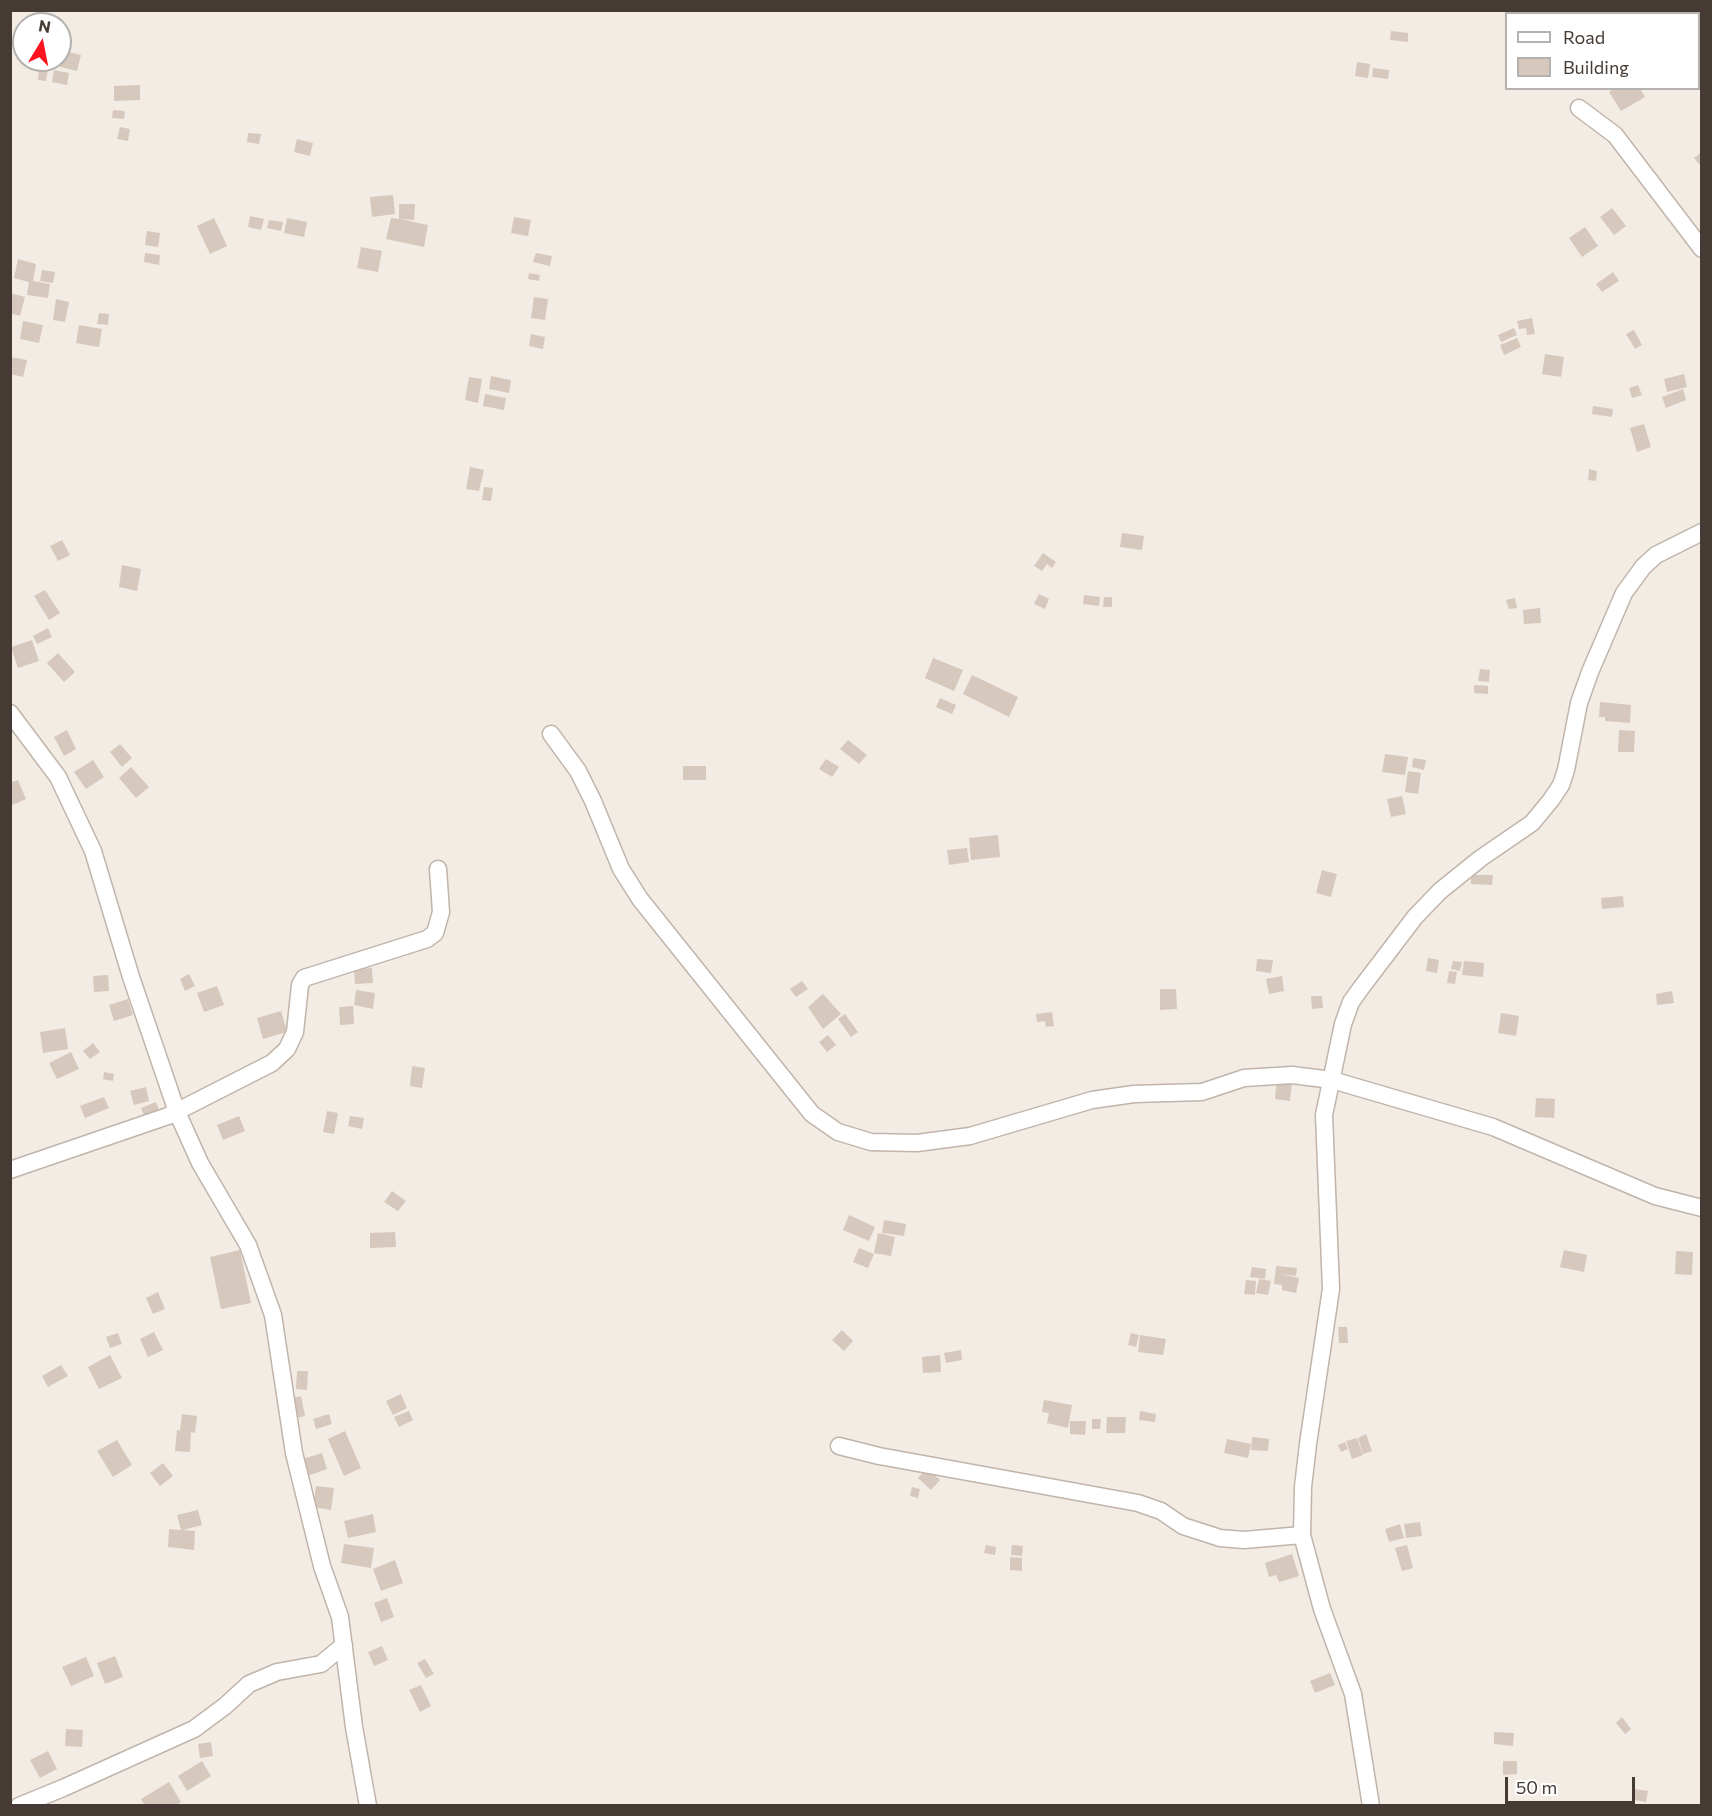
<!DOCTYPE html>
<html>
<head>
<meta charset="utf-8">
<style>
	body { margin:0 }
	#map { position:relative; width:1712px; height:1816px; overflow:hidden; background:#f2ece5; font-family:Commissioner,sans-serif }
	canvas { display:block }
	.frame { position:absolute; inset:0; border:12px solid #453b34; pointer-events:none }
	.legend { position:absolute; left:1505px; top:12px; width:195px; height:78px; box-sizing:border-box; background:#fff; border:2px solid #b5b1ae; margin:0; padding:8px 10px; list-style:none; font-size:18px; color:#453b34 }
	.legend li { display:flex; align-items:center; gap:12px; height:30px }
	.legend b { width:30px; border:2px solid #b5b1ae }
	.north { position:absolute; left:12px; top:12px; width:60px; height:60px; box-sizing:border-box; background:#fff; border:2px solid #b5b1ae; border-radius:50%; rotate:10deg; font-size:16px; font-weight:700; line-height:24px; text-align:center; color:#453b34 }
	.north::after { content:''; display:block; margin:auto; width:21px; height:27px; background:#fb141e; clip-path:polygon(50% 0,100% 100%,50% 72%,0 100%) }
	.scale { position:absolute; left:1505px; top:1777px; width:130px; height:27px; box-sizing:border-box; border:3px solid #453b34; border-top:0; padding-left:8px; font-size:18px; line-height:21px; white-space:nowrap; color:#453b34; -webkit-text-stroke:4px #fff; paint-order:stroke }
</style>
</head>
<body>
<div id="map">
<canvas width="1712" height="1816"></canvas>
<div class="frame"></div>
<ul class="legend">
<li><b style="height:8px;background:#fff"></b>Road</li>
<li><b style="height:16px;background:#d7c8bd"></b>Building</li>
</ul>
<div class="north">N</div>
<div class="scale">50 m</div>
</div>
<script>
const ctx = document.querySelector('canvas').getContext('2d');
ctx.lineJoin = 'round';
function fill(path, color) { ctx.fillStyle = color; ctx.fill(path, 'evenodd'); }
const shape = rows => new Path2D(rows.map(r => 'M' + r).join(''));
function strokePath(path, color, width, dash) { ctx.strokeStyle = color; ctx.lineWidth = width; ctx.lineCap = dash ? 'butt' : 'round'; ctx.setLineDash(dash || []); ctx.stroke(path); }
const building = shape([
	[35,13,57,16,56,24,33,24],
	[1391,31,1408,33,1408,42,1390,40],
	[60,50,81,55,77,71,57,66],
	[1357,62,1370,64,1368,78,1355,76],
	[39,67,48,69,46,81,38,80],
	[1373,68,1389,70,1388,79,1372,77],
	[54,70,69,73,67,85,52,82],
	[140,85,140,100,114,101,114,86],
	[1615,88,1640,88,1645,97,1621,111,1609,92],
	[113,110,125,111,124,119,112,118],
	[120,127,130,129,128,141,117,139],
	[248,133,261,134,259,144,247,142],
	[297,139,313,143,310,156,294,152],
	[1702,152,1702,164,1700,165,1694,158],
	[393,195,395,214,372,217,370,197],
	[399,204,415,204,414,220,400,219,428,225,424,247,386,239,391,218,399,219],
	[1612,208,1626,226,1614,235,1600,217],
	[250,216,264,219,261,230,248,227],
	[514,217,531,220,528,236,511,233],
	[214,218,227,246,210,254,197,226],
	[287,218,307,222,304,237,284,233],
	[269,220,283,222,281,231,267,228],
	[1585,227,1598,246,1582,257,1569,238],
	[147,231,160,233,158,247,145,245],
	[361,247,382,251,378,272,357,268],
	[145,253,160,255,159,265,144,262],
	[536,253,552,256,550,266,533,262],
	[18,259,36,264,33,281,50,284,48,298,27,295,29,282,14,278],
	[42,270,55,272,53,283,40,281],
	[1613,272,1619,281,1602,292,1596,284],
	[529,273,540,275,539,281,528,279],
	[10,293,25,297,20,316,10,313],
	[534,297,548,299,545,320,531,318],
	[56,299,69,302,65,322,53,320],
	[99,313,109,314,108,325,97,324],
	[1532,318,1535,334,1527,335,1526,328,1519,329,1517,321],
	[23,321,43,325,39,343,20,339],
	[79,325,102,329,99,347,76,343],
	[1514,328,1517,335,1501,342,1498,335],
	[1634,330,1642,345,1635,349,1626,334],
	[531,334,545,337,543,349,529,346],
	[1517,338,1521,347,1504,355,1500,345],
	[1545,354,1564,357,1561,377,1542,374],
	[10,357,27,360,23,377,10,374],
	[1684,374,1687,387,1667,392,1664,379],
	[491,376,511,380,509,393,489,389],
	[469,377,482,379,478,403,465,400],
	[1638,385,1642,395,1632,398,1629,388],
	[1683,389,1686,400,1666,408,1662,397],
	[485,394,506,398,504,410,483,406],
	[1593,406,1613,409,1612,417,1592,414],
	[1644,424,1651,447,1637,452,1630,428],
	[470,467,484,470,479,491,466,489],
	[1589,469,1597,471,1596,481,1588,480],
	[484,487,493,488,491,501,482,500],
	[1122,533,1144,536,1142,550,1120,547],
	[62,540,70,555,58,561,50,546],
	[1043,553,1056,562,1052,568,1047,564,1042,571,1034,566],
	[122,565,141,569,137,591,119,587],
	[45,590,60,613,49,620,34,596],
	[1039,594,1049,599,1045,609,1034,604],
	[1084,595,1100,597,1099,606,1083,604],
	[1104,597,1112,597,1112,607,1103,607],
	[1515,598,1517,608,1509,609,1506,600],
	[1540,608,1541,623,1524,624,1523,610],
	[48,628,52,637,37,644,33,636],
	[32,640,39,661,18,668,11,647],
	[58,653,75,672,64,682,47,663],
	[933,658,963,670,954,691,925,678],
	[1480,669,1490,670,1489,682,1478,681],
	[972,675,1018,697,1009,717,963,694],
	[1474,685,1488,686,1488,694,1474,693],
	[940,698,956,705,952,714,936,707],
	[1600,702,1631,705,1630,723,1605,721,1605,717,1599,717],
	[67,730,76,749,64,756,54,737],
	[1619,730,1635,731,1634,752,1618,752],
	[848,740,867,755,859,764,840,749],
	[120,744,132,758,122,767,110,752],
	[1385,754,1408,757,1405,775,1382,772],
	[1413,758,1426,760,1424,770,1412,767],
	[826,759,839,767,832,777,819,769],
	[93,760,104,777,86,789,74,772],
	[683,766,706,766,706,780,683,780],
	[131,767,149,787,136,798,119,778],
	[1408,771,1421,773,1418,794,1405,792],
	[18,780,26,799,10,806,10,783],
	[1402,796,1406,814,1391,817,1387,799],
	[998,835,1000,857,971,860,969,838],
	[967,848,969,862,949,865,947,850],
	[1322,870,1337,874,1331,897,1316,893],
	[1471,875,1493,875,1492,885,1471,884],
	[1623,896,1624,907,1602,909,1601,898],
	[1428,958,1439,960,1437,973,1426,971],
	[1257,959,1273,960,1271,973,1256,971],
	[1453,961,1462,962,1460,971,1451,969],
	[1464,961,1484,963,1483,977,1462,975],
	[372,968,373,983,355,984,354,969],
	[1449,971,1457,972,1455,984,1447,983],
	[189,974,195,986,185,991,180,979],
	[108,975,109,991,94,992,93,976],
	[1282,976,1284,991,1269,994,1266,979],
	[802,981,808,989,796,997,790,989],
	[217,986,224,1005,204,1012,197,993],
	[1160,989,1176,989,1177,1009,1160,1010],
	[356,990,375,993,373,1009,354,1005],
	[1672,991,1674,1003,1657,1005,1656,994],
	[823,994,841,1014,823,1029,808,1007],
	[1311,996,1322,996,1323,1008,1312,1009],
	[128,999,133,1015,114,1021,109,1005],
	[353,1006,354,1024,340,1025,339,1007],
	[281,1011,287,1032,263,1039,257,1018],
	[1052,1012,1054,1026,1046,1027,1045,1021,1037,1022,1036,1014],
	[1501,1013,1519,1016,1516,1036,1498,1033],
	[845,1014,858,1032,851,1037,838,1019],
	[65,1028,68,1049,43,1053,40,1032],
	[828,1035,836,1045,827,1052,819,1042],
	[93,1043,100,1052,90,1059,83,1051],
	[71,1052,79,1069,57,1079,49,1063],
	[412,1066,425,1068,422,1088,410,1086],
	[104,1072,114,1074,113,1081,103,1079],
	[1277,1079,1292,1081,1290,1101,1275,1099],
	[146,1087,149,1101,134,1105,130,1091],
	[104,1097,109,1108,85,1118,80,1106],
	[1536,1098,1555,1099,1554,1118,1535,1117],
	[156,1102,160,1112,145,1118,141,1108],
	[327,1111,338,1113,334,1134,323,1132],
	[239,1116,245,1131,223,1140,217,1125],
	[350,1116,364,1118,362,1129,348,1126],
	[392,1191,406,1201,398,1211,384,1202],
	[849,1215,875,1227,869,1241,843,1230],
	[884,1220,906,1224,904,1236,882,1233],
	[395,1232,396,1247,370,1248,370,1233],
	[878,1233,895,1237,891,1256,874,1253],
	[859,1248,874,1254,868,1268,853,1262],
	[240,1250,251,1303,221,1309,210,1257],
	[1564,1250,1587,1255,1584,1272,1560,1267],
	[1676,1251,1693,1252,1692,1275,1675,1274],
	[1276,1266,1297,1268,1296,1276,1280,1274,1299,1278,1296,1293,1282,1290,1282,1285,1274,1284],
	[1252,1267,1266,1269,1265,1279,1250,1277],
	[1259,1279,1271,1281,1268,1295,1256,1293],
	[1246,1280,1256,1281,1255,1295,1244,1294],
	[158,1292,165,1309,153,1314,146,1298],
	[1338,1327,1347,1327,1348,1343,1339,1343],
	[842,1330,853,1341,844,1351,832,1340],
	[154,1332,163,1350,148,1357,140,1339],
	[118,1333,122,1344,110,1348,106,1337],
	[1131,1333,1139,1335,1136,1347,1128,1345],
	[1140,1335,1166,1339,1163,1355,1138,1352],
	[961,1350,962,1360,946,1363,944,1353],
	[110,1355,122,1378,99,1389,88,1367],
	[940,1355,941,1372,923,1373,922,1357],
	[61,1365,68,1376,48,1387,42,1376],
	[297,1371,308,1371,307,1390,296,1389],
	[401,1394,407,1408,393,1415,386,1401],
	[301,1396,305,1416,292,1419,288,1399],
	[1044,1400,1072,1405,1068,1428,1047,1423,1049,1413,1042,1412],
	[409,1411,413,1420,399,1427,394,1417],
	[1140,1411,1156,1414,1155,1422,1139,1420],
	[182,1414,197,1416,195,1433,191,1432,190,1452,175,1451,177,1430,180,1431],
	[329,1414,332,1424,316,1429,313,1419],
	[1107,1417,1126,1417,1125,1433,1106,1433],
	[1092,1419,1101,1419,1100,1429,1092,1429],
	[1070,1421,1086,1421,1085,1435,1070,1434],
	[345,1431,361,1468,344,1476,328,1439],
	[1366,1434,1372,1451,1363,1454,1358,1438],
	[1252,1437,1269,1439,1268,1451,1251,1450],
	[1357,1438,1363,1455,1352,1459,1346,1441],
	[1227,1439,1251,1444,1248,1458,1224,1453],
	[117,1440,132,1465,113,1477,97,1451],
	[1345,1442,1348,1449,1341,1452,1338,1445],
	[322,1453,327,1469,305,1477,299,1460],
	[163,1463,173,1476,160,1486,150,1473],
	[927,1468,940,1480,931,1490,918,1478],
	[316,1486,334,1488,331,1510,313,1507],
	[912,1487,920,1489,918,1498,910,1496],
	[198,1510,202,1525,183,1530,195,1531,194,1550,168,1547,169,1529,181,1530,177,1515],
	[373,1514,376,1532,348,1538,344,1521],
	[1420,1522,1422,1536,1406,1538,1404,1524],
	[1400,1524,1404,1538,1389,1542,1385,1529],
	[344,1544,374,1548,371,1568,341,1563],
	[986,1545,996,1547,995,1555,984,1553],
	[1012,1545,1023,1546,1022,1556,1011,1555],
	[1407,1545,1413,1568,1402,1571,1395,1548],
	[1292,1554,1299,1576,1279,1582,1276,1575,1269,1577,1265,1563],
	[1010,1557,1022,1558,1022,1571,1010,1570],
	[395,1560,403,1583,381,1591,373,1569],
	[387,1598,394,1617,381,1622,374,1603],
	[382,1646,388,1660,374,1666,368,1652],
	[115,1656,123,1677,105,1684,97,1663],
	[86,1657,94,1676,71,1686,62,1667],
	[425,1659,434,1674,426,1678,417,1663],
	[1330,1673,1335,1685,1315,1693,1310,1681],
	[421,1685,431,1706,420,1712,409,1690],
	[1622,1717,1631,1729,1625,1734,1616,1723],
	[66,1729,83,1730,82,1747,65,1746],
	[1494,1732,1514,1733,1513,1746,1494,1744],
	[211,1742,213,1756,200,1758,198,1744],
	[48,1751,57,1769,40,1778,30,1760],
	[202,1761,211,1776,187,1791,178,1776],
	[1503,1761,1517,1761,1517,1774,1503,1775],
	[169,1782,181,1802,175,1806,145,1806,141,1799],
	[1635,1789,1648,1791,1646,1802,1634,1800]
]);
const street = shape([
	[1579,108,1615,135,1702,249],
	[10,713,58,777,93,851,131,977,177,1112,200,1163,248,1245,273,1315,294,1453,322,1566,340,1617,354,1727,368,1806],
	[551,734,578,771,593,801,621,869,640,899,812,1114,838,1132,871,1142,917,1143,970,1136,1092,1100,1134,1094,1202,1092,1244,1078,1292,1075,1332,1080,1493,1127,1655,1196,1702,1208],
	[10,1170,168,1116,272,1063,287,1049,295,1032,300,985,304,978,427,939,435,933,441,912,438,869],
	[839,1446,879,1456,1138,1503,1161,1511,1183,1526,1220,1538,1244,1540,1302,1535],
	[19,1806,63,1788,194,1729,225,1706,249,1684,277,1672,321,1664,344,1645],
	[1371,1806,1353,1694,1322,1609,1302,1535,1303,1487,1308,1444,1331,1289,1324,1115,1343,1024,1351,1002,1361,988,1415,917,1440,891,1481,858,1532,823,1551,800,1561,785,1566,770,1579,703,1590,672,1624,593,1643,567,1656,555,1702,532]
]);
fill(building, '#d7c8bd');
strokePath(street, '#c1b4aa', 19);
strokePath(street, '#fff', 16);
</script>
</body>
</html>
